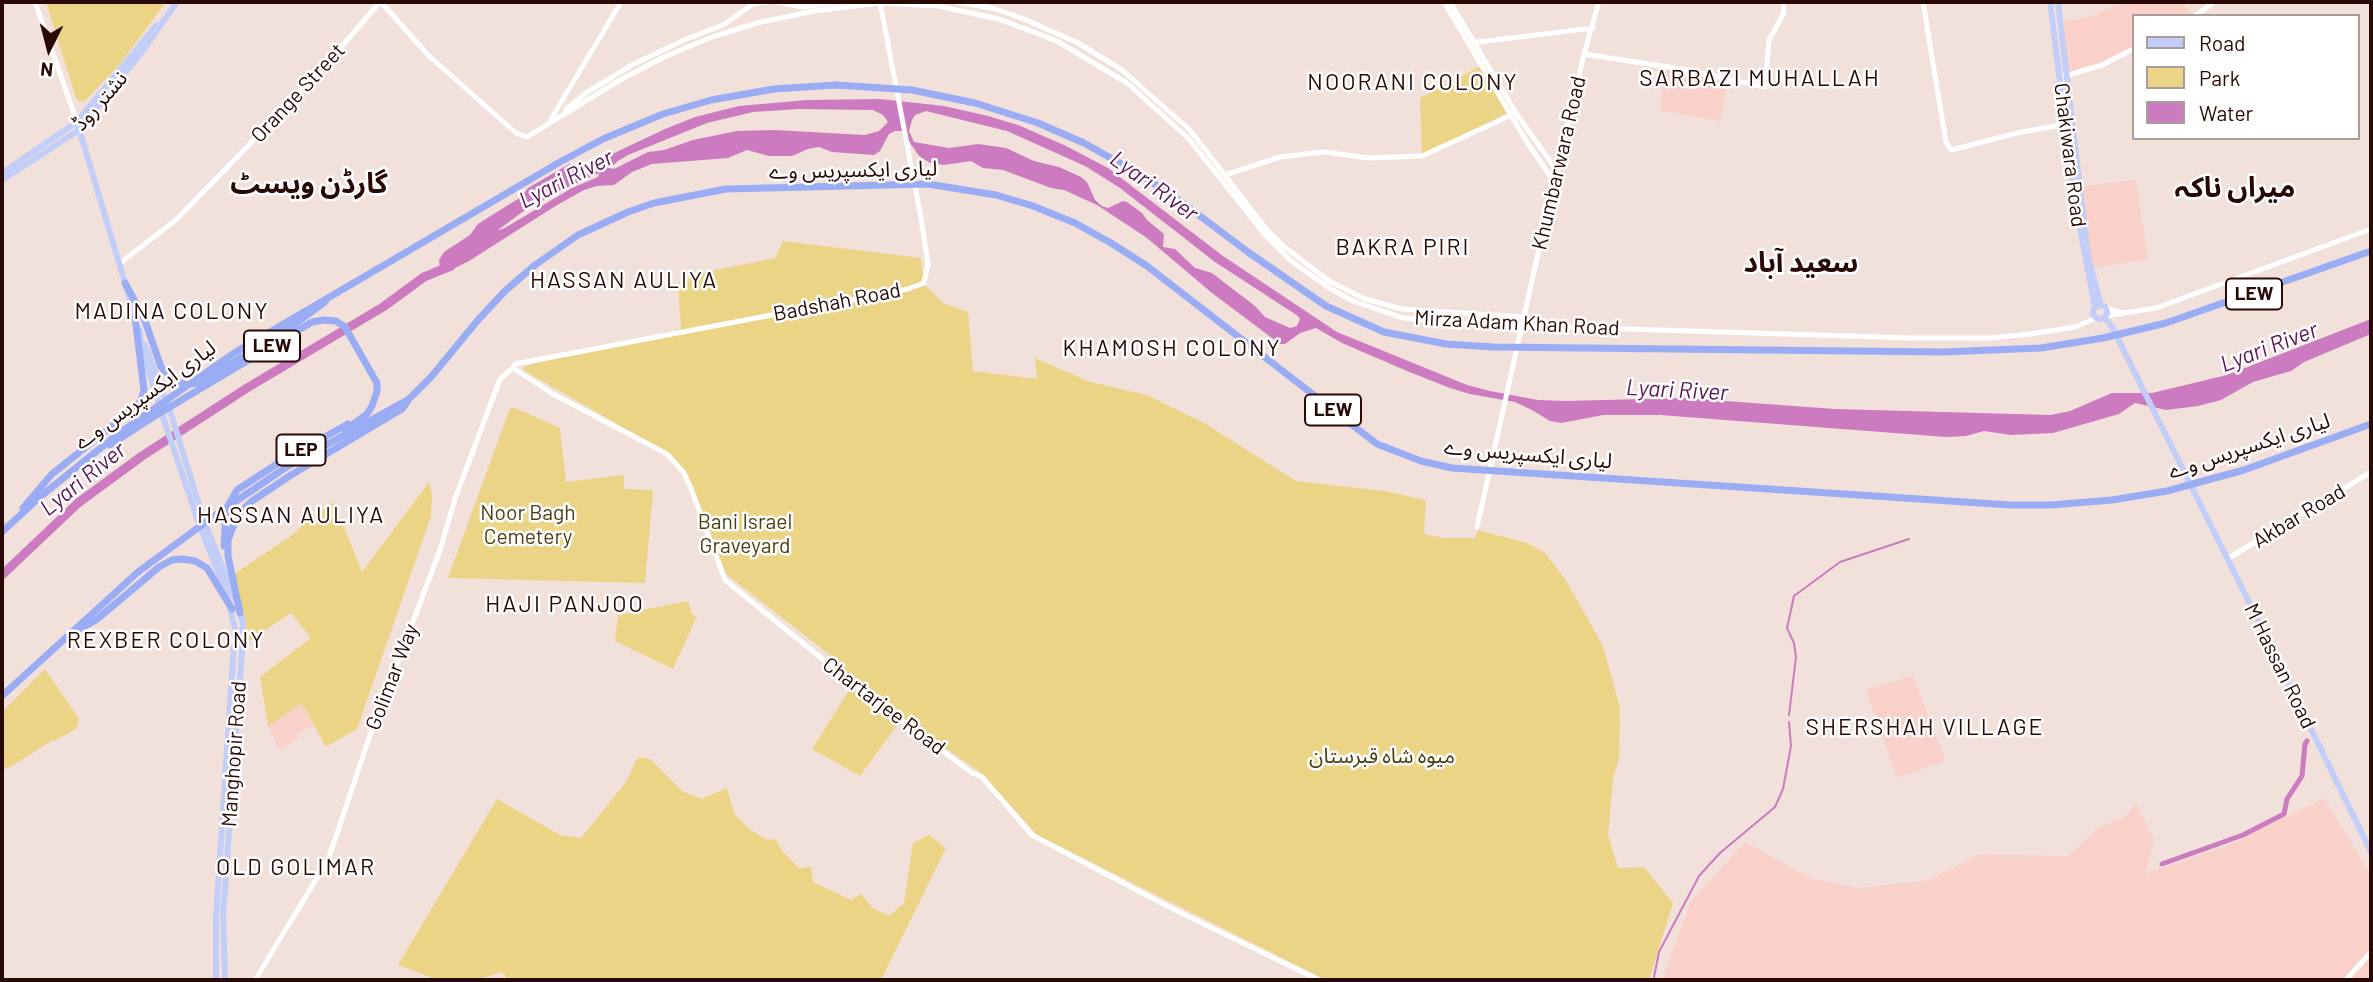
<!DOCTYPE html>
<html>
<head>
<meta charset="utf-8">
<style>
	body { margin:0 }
	#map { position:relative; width:2373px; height:982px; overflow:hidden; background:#f2e0db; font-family:Barlow,sans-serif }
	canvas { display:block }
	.frame { position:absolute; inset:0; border:4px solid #290905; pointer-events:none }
	.legend { position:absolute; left:2132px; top:14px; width:228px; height:126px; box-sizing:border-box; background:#fff; border:2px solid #a99d9b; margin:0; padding:9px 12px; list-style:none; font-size:21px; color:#290905 }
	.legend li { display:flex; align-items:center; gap:14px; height:35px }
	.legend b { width:35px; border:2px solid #a99d9b }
	.north { position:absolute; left:14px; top:14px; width:70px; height:70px; -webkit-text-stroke:5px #fff; paint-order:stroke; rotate:186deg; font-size:19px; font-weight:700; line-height:28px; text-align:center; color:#290905 }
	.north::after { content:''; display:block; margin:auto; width:24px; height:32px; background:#290905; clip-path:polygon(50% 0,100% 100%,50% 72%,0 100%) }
</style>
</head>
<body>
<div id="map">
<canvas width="2373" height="982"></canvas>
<div class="frame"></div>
<ul class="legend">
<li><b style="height:9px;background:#c2cdf8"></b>Road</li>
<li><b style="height:19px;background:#ecd487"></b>Park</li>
<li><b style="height:19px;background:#cc7bc0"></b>Water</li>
</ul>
<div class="north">N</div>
</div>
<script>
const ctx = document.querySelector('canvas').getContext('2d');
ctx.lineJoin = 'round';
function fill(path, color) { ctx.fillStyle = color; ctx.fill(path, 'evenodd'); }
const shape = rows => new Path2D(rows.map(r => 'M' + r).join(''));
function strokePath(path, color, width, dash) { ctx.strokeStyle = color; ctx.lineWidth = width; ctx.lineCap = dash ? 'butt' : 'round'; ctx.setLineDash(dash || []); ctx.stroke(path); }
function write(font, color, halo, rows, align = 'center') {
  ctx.font = font + ' Barlow,"Noto Sans Arabic",sans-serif'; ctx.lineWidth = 5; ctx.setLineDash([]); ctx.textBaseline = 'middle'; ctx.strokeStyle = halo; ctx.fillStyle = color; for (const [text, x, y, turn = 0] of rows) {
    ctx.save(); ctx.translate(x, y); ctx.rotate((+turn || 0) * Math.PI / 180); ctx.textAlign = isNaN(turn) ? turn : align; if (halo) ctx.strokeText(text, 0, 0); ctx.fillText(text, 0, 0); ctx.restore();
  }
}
const built = shape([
	[2123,2,2182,2,2194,16,2133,16,2133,49,2102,65,2064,75,2058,23,2093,16],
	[1666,67,1728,79,1720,121,1660,110],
	[2136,180,2148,259,2088,269,2077,187],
	[1913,676,1944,757,1944,761,1897,778,1866,690],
	[302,703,314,726,296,734,298,739,279,749,268,726],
	[2324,798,2371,876,2371,980,1662,980,1691,901,1745,842,1812,879,1858,888,1926,881,1979,855,2068,856,2099,827,2123,818,2136,804,2154,840,2145,874,2229,845]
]);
const green = shape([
	[46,2,166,2,121,63,85,101,78,101,76,98],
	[1484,64,1513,110,1422,156,1420,98],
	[783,241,921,258,923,277,921,281,943,303,968,312,973,371,1037,379,1035,358,1090,382,1147,395,1204,423,1296,481,1384,491,1426,500,1424,534,1444,538,1475,538,1478,530,1527,543,1545,553,1565,579,1603,646,1620,708,1619,758,1613,780,1608,835,1618,868,1644,867,1673,903,1649,980,1326,980,1037,835,980,772,919,730,839,669,839,663,835,659,726,574,694,489,685,473,668,453,523,370,525,366,681,329,678,283,702,273,775,258],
	[510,408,515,408,560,428,566,482,624,475,624,489,653,490,645,583,448,578],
	[429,482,432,495,431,516,357,729,326,747,302,703,268,726,260,677,311,638,291,613,251,640,242,642,243,622,231,576,294,534,307,520,334,502,362,572],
	[688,601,692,615,697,616,673,669,615,641,618,615],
	[45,669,79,719,76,729,54,741,53,740,7,769,6,767,2,770,2,712],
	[850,689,898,724,860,776,812,749],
	[638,757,650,759,682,791,702,799,727,788,734,813,748,828,767,840,775,839,783,852,799,868,811,867,813,882,851,900,861,894,873,908,889,916,904,903,913,843,929,835,946,848,881,980,507,980,503,972,475,980,438,980,398,965,497,799,560,835,581,838,626,782]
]);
const water = shape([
	[880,99,944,106,988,116,1018,125,1064,145,1108,168,1223,256,1337,332,1467,385,1490,391,1538,400,1565,401,1684,398,1835,409,2051,415,2070,411,2112,393,2152,393,2227,375,2371,319,2371,334,2304,362,2291,371,2253,382,2221,400,2198,406,2166,410,2135,403,2119,414,2053,433,2011,435,1984,431,1966,436,1946,437,1660,415,1603,415,1561,423,1550,421,1532,410,1515,402,1470,394,1450,388,1407,371,1342,343,1316,328,1300,333,1285,344,1280,344,1212,293,1147,238,1097,205,1064,190,1051,188,1003,170,983,168,971,161,944,165,930,163,919,156,902,131,895,131,889,134,880,151,874,155,832,152,819,147,808,149,792,156,769,156,747,150,728,158,652,164,632,172,614,185,597,186,584,190,557,205,469,261,447,272,440,269,439,260,444,252,470,235,478,224,521,197,528,188,569,164,587,166,665,129,695,117,739,106,807,100],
	[799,109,873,110,883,115,888,122,879,131,865,135,774,130,737,131,693,140,664,150,648,152,614,169,610,168,618,161,628,155,707,123,753,112],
	[926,111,1007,131,1085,166,1120,188,1215,262,1298,316,1300,319,1297,326,1290,328,1265,317,1255,306,1212,273,1195,268,1175,249,1163,247,1164,234,1147,220,1142,213,1127,202,1123,201,1108,208,1102,206,1095,200,1087,182,1081,177,1059,167,1034,161,1006,148,978,144,949,148,914,142,909,131,912,120,915,115],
	[599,173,598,177,572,188,503,229,498,230,521,213,561,190]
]);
const stream = shape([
	[1789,715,1796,657,1794,643,1787,628,1794,596,1840,562,1909,539],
	[1654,977,1659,952,1699,876,1720,853,1775,807,1783,789,1791,746,1789,722]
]);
const canal = shape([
	[2162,864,2243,835,2284,814,2287,799,2302,776,2305,744,2307,741]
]);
const river = shape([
	[2,575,78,503,142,456,247,388,383,307,424,277,451,266]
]);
const secondary = shape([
	[35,2,77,122],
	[381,2,428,55,516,133,527,137,620,80,664,57,712,37,757,23,814,11,880,3,938,6,999,19,1057,41,1127,83,1188,138,1266,236,1291,261,1331,289,1353,301,1403,318,1466,324,1912,338,1989,338,2030,334,2075,327,2096,318],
	[777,2,802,7,842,2],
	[957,2,992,8,1024,19,1078,43,1122,70,1190,130,1267,230,1282,245,1329,281,1365,299,1402,309,1524,317],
	[1444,2,1525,139,1554,182],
	[1450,2,1516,113,1557,171],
	[1923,2,1946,142,1951,150,2017,133,2066,124],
	[2195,16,2214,2],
	[1470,43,1593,28],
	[1584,54,1681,69,1765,87,1769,40,1784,13,1783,2],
	[2065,76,2102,65,2133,49],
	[565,113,566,109,589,91,632,65,684,40,723,25,753,4,767,2],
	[551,119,621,2],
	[1225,175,1280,157,1324,152,1368,158,1422,156,1516,113],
	[119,264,177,219,318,74,380,2],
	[2105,308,2123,313],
	[2105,316,2156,308,2371,229],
	[513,368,553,394,667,454,684,473,692,491,725,580,858,688,972,773,982,777,1032,835,1169,907,1319,980],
	[1477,527,1554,182,1584,54,1599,2],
	[2227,559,2371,472],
	[255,980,328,860,368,741,440,550,455,499,500,379,513,368,515,364,908,289,924,283,928,264,921,218,880,2],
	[2346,980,2371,952]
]);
const primary = shape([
	[2050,2,2074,195,2095,308],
	[2058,2,2088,257,2101,306],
	[77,122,136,320],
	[2,173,77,122,156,26],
	[2,180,79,130,141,53,177,2],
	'2093 312a7 7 0 1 1 14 0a7 7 0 1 1-14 0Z',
	[2104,317,2112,327,2248,600,2371,852],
	[139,330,144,356,164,420,198,521,226,593,235,629,216,916,216,980],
	[145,345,172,417,203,518,235,599],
	[225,980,223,915,242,652,243,622,238,609]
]);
const highway = shape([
	[125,283,144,318,161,367,172,379,186,385,201,382,291,327,325,302],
	[110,445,153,417,312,322,323,320,336,321,345,327,377,383,377,391,372,406,367,414,345,430],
	[23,508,52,474,136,407,141,400,144,390,135,317],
	[2,532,41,496,118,434,234,353,560,162,603,139,663,114,711,100,774,89,836,85,912,90,975,103,1038,123,1084,143,1139,174,1176,198,1248,252,1326,306,1384,332,1446,344,1493,347,1943,352,2041,348,2103,338,2166,323,2371,251],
	[224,546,226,514,229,504,237,490,280,462,348,424],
	[240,613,228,556,228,540,238,514,252,501,291,475,402,409,407,402],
	[78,630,96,620,159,567,172,560,182,559,195,561,207,568,232,609],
	[2,696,138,572,214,516,285,468,409,399,431,377,478,320,505,291,535,265,578,235,628,212,654,203,726,189,928,184,996,195,1033,206,1075,223,1111,243,1147,266,1377,444,1421,461,1452,468,2010,505,2051,505,2112,500,2167,491,2244,470,2371,424]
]);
const shields = [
	[2254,294,56],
	[272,346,56],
	[1333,410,56],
	[301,450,49]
];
const shieldNames = [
	["LEW",2254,294],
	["LEW",272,346],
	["LEW",1333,410],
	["LEP",301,450]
];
const streetNames = [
	["Orange Street",298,93,-47],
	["نشتر روڈ",100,101,-49],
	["Chakiwara Road",2070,155,83],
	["Khumbarwara Road",1559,163,-77],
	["لیاری ایکسپریس وے",853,170,-1],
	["Badshah Road",837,302,-11],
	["Mirza Adam Khan Road",1517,323,3],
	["لیاری ایکسپریس وے",145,395,-36],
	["لیاری ایکسپریس وے",2249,446,-18],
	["لیاری ایکسپریس وے",1528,454,5],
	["Akbar Road",2299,516,-31],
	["M Hassan Road",2280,666,64],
	["Golimar Way",392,677,-69],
	["Chartarjee Road",884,706,37],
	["Manghopir Road",234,754,-86]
];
const parkNames = [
	["Noor Bagh",528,513],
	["Cemetery",528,537],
	["Bani Israel",745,522],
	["Graveyard",745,546],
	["میوہ شاہ قبرستان",1382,756]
];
const neighbourhoodNames = [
	["SARBAZI MUHALLAH",1760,78],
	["NOORANI COLONY",1413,82],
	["BAKRA PIRI",1403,247],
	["HASSAN AULIYA",624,280],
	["MADINA COLONY",172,311],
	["KHAMOSH COLONY",1172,348],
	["HASSAN AULIYA",291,515],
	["HAJI PANJOO",565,604],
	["REXBER COLONY",166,640],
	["SHERSHAH VILLAGE",1925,727],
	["OLD GOLIMAR",296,867]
];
const waterNames = [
	["Lyari River",566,179,-27],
	["Lyari River",1154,186,36],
	["Lyari River",2269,347,-21],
	["Lyari River",1677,390,3],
	["Lyari River",83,479,-39]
];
const districtNames = [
	["گارڈن ویسٹ",309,184],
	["میراں ناکہ",2235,188],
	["سعید آباد",1801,263]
];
fill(built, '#f9d1c8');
fill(green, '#ecd487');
fill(water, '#cc7bc0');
strokePath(stream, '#cc7bc0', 2);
strokePath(canal, '#cc7bc0', 5);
strokePath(river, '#cc7bc0', 9);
strokePath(secondary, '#fff', 5);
strokePath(primary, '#c2cdf8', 6);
strokePath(highway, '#9aacf3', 7);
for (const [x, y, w] of shields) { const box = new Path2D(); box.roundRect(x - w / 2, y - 15.5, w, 31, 5); ctx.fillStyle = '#fff'; ctx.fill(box); strokePath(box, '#290905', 2); }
write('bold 19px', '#290905', null, shieldNames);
write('21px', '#290905', '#fff', streetNames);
write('21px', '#4b3e0f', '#fff', parkNames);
ctx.letterSpacing = '2px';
write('23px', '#290905', '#fff', neighbourhoodNames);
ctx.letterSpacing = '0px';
write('italic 23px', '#5e1657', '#fff', waterNames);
write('bold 28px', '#290905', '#fff', districtNames);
</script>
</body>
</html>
